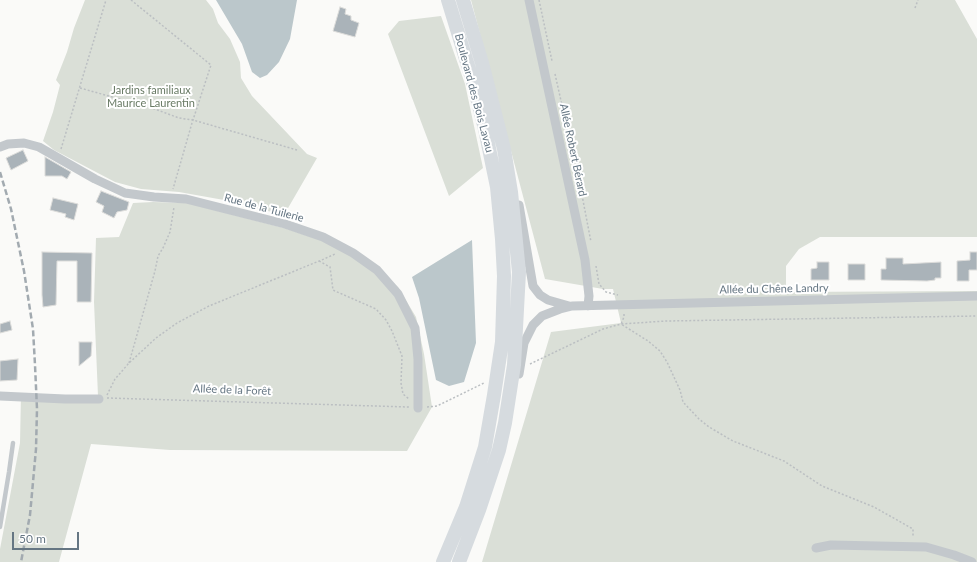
<!DOCTYPE html>
<html>
<head>
<meta charset="utf-8">
<style>
	body { margin:0 }
	#map { position:relative; width:977px; height:562px; overflow:hidden; background:#fafaf8; font-family:Lato,sans-serif }
	canvas { display:block }
	.scale { position:absolute; left:12px; top:532px; width:67px; height:18px; box-sizing:border-box; border:2px solid #657683; border-top:0; padding-left:5px; font-size:12px; line-height:14px; white-space:nowrap; color:#657683; -webkit-text-stroke:3px #fff; paint-order:stroke }
</style>
</head>
<body>
<div id="map">
<canvas width="977" height="562"></canvas>
<div class="scale">50 m</div>
</div>
<script>
const ctx = document.querySelector('canvas').getContext('2d');
ctx.lineJoin = 'round';
function fill(path, color) { ctx.fillStyle = color; ctx.fill(path, 'evenodd'); }
const shape = rows => new Path2D(rows.map(r => 'M' + r).join(''));
function strokePath(path, color, width, dash) { ctx.strokeStyle = color; ctx.lineWidth = width; ctx.lineCap = dash ? 'butt' : 'round'; ctx.setLineDash(dash || []); ctx.stroke(path); }
function write(font, color, halo, rows, align = 'center') {
  ctx.font = font + ' Lato,sans-serif'; ctx.lineWidth = 4; ctx.setLineDash([]); ctx.textBaseline = 'middle'; ctx.strokeStyle = halo; ctx.fillStyle = color; for (const [text, x, y, turn = 0] of rows) {
    ctx.save(); ctx.translate(x, y); ctx.rotate((+turn || 0) * Math.PI / 180); ctx.textAlign = isNaN(turn) ? turn : align; if (halo) ctx.strokeText(text, 0, 0); ctx.fillText(text, 0, 0); ctx.restore();
  }
}
const green = shape([
	[85,0,206,0,213,9,218,23,230,39,240,62,241,78,252,96,307,154,317,158,284,215,224,200,179,192,141,189,115,182,54,150,43,141,53,112,60,85,56,80,67,52,74,28],
	[471,0,955,0,977,39,977,237,820,237,799,249,786,266,786,292,977,291,977,562,482,562,551,332,621,323,613,289,603,289,545,279],
	[441,16,465,84,483,168,449,196,388,34,399,21],
	[153,202,187,203,284,228,320,240,376,268,398,287,416,317,424,354,432,407,407,451,170,450,91,444,59,562,0,562,0,549,20,443,21,394,98,396,94,302,96,238,119,237,133,203]
]);
const water = shape([
	[216,0,297,0,290,39,279,62,267,75,260,78,252,72,242,44],
	[472,240,476,343,464,382,449,386,436,380,419,298,412,277]
]);
const building = shape([
	[340,7,346,9,345,14,351,16,351,20,359,23,355,37,333,31,340,7],
	[23,150,28,161,11,170,6,158,23,150],
	[45,157,71,172,67,179,62,176,45,176,45,157],
	[101,191,129,202,127,210,117,212,114,218,102,212,104,206,96,202,101,191],
	[53,198,78,204,74,220,65,217,66,214,50,210,53,198],
	[42,252,92,253,91,302,77,302,77,261,57,261,56,305,43,307,42,295,42,252],
	[970,252,977,252,977,270,969,270,969,281,957,281,957,261,970,260,970,252],
	[886,258,903,258,903,264,941,262,941,278,935,278,935,280,927,281,881,280,881,269,886,269,886,258],
	[817,262,829,262,829,280,811,280,811,269,817,268,817,262],
	[848,264,865,264,865,280,848,280,848,264],
	[10,321,12,330,0,333,0,324,10,321],
	[79,342,92,342,91,356,79,366,79,342],
	[18,359,17,380,0,381,0,361,18,359]
]);
const path = shape([
	[131,0,211,65,192,123,173,189],
	[539,0,552,61],
	[915,8,918,0],
	[555,74,581,190,591,242],
	[80,88,152,108,179,118,193,120,297,150],
	[61,149,106,0],
	[319,261,330,267,333,290,335,291,376,309,386,320,392,331,402,356,401,383,403,394,409,399],
	[596,266,599,284,606,292,618,295],
	[624,314,624,317,621,324,648,341,660,351,667,362,680,390,683,402,699,419,709,427,733,441,784,461,822,486,874,507,913,529,913,537],
	[129,363,155,271,158,256,163,248,170,232,174,207],
	[530,364,603,329,621,324,666,321,977,316],
	[107,395,115,379,129,363,156,338,177,323,209,306,324,259,335,254],
	[107,398,409,407],
	[427,407,437,406,484,383]
]);
const lane = shape([
	[0,527,9,472,13,443]
]);
const street = shape([
	[529,0,585,260,589,296,588,306],
	[0,147,8,144,24,143,39,147,95,179,125,193,154,197,186,199,285,224,323,237,353,253,377,270,398,294,415,328,418,359,418,408],
	[519,205,533,286,540,295,548,300,569,306],
	[519,374,524,343,533,325,542,316,560,309,572,306,977,296],
	[0,396,65,399,99,399],
	[816,548,831,545,926,547,954,555,972,562]
]);
const primary = shape([
	[443,562,466,507,485,447,494,395,502,342,504,276,502,239,497,187,485,129,473,82,448,0],
	[459,562,479,510,499,450,505,423,514,365,519,272,511,192,504,149,482,63,463,0]
]);
const rail = shape([
	[0,172,11,209,24,271,33,329,35,365,37,409,36,449,30,515,21,562]
]);
const parkNames = [
	["Jardins familiaux",151,90],
	["Maurice Laurentin",151,103]
];
const streetNames = [
	["Boulevard des Bois Lavau",474,93,75],
	["Allée Robert Bérard",573,150,78],
	["Rue de la Tuilerie",264,208,15],
	["Allée du Chêne Landry",774,289,-1],
	["Allée de la Forêt",232,390,2]
];
fill(green, '#dadfd7');
fill(water, '#bbc7cb');
fill(building, '#aab3b9');
strokePath(building, '#dcdcda', 1);
strokePath(path, '#bbbfc2', 1.5, [2, 2]);
strokePath(lane, '#c3c8cc', 4.5);
strokePath(street, '#c3c8cc', 9);
strokePath(primary, '#d6dbdf', 14);
strokePath(rail, '#a2aab0', 2.5, [6, 3]);
write('11px', '#687a64', '#fff', parkNames);
write('11px', '#657683', '#fff', streetNames);
</script>
</body>
</html>
